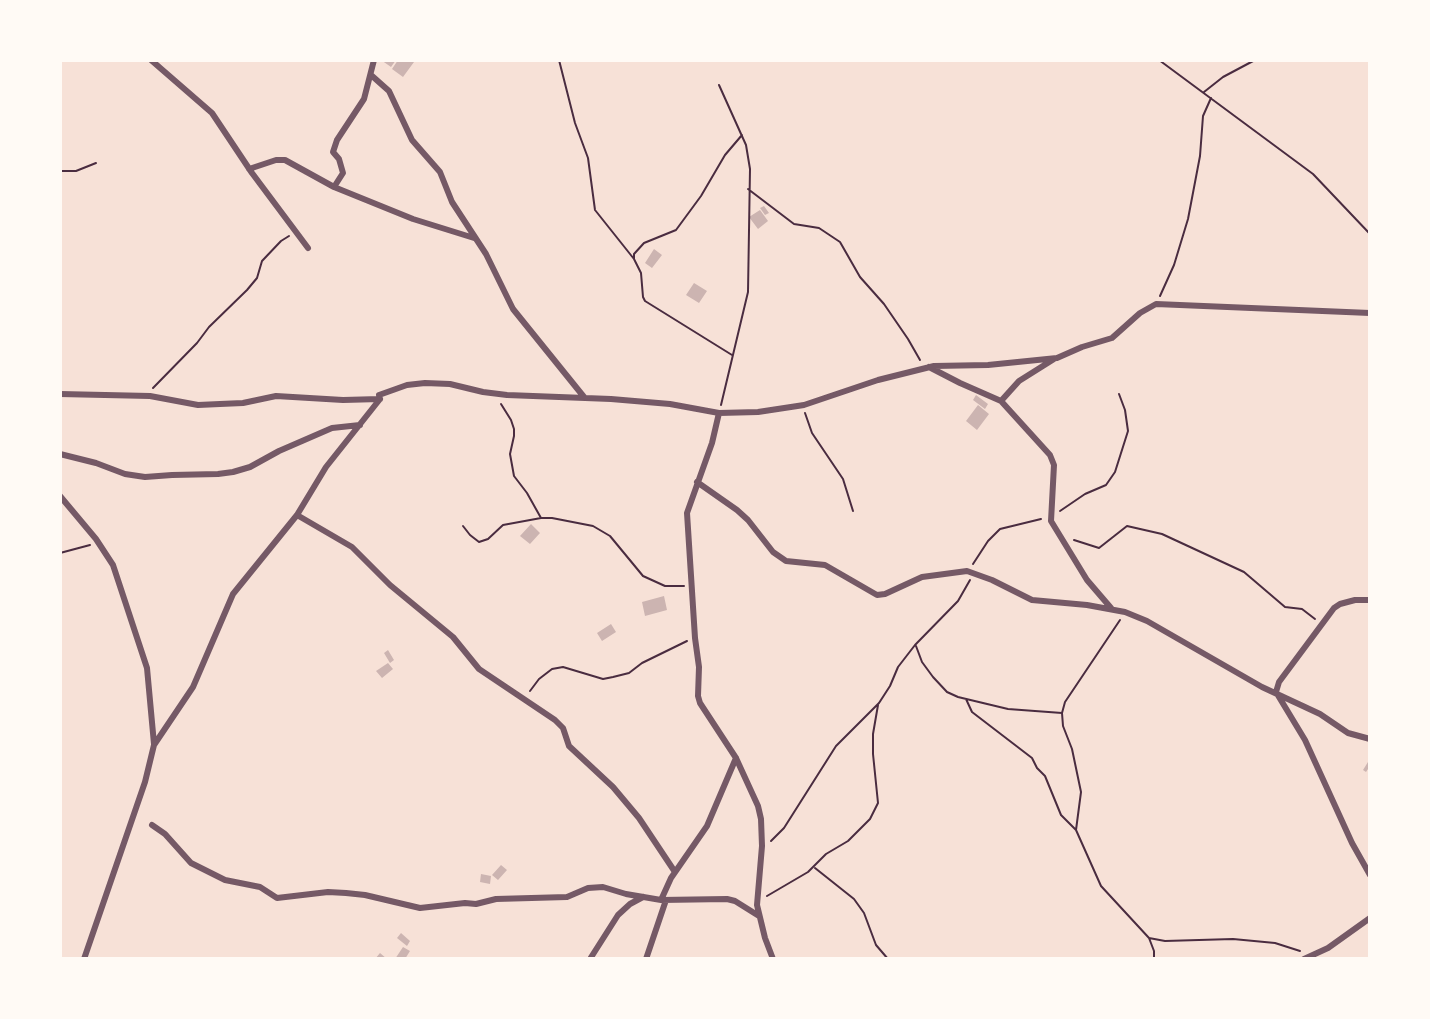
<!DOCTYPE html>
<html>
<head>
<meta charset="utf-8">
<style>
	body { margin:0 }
	#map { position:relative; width:1430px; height:1019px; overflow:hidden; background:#f7e1d7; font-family:"Times New Roman",serif }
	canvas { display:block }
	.frame { position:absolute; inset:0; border:62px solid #fffaf5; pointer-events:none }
</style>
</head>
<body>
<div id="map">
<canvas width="1430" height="1019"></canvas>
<div class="frame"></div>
</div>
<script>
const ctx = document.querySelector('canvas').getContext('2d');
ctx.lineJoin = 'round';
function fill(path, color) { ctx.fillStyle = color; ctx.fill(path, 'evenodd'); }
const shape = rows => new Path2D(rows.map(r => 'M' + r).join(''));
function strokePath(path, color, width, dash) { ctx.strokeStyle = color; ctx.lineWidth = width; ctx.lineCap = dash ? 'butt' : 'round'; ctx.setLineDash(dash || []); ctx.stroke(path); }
const building = shape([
	[381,60,396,60,391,67],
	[398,60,414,62,403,77,392,69],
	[764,206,769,213,765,215,760,208],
	[760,210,768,221,758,229,749,217],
	[654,249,662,255,652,268,645,263],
	[694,283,707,291,699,303,686,295],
	[976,395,988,404,985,409,973,400],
	[978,405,989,414,977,430,966,421],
	[531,524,540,533,530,544,520,536],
	[664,596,667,610,645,616,642,602],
	[611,624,616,632,602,641,597,633],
	[388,650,394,660,390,663,384,653],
	[388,663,393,669,382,678,376,671],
	[1368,762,1370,766,1366,772,1363,770],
	[501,865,507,870,498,880,492,875],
	[481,874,491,876,490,884,480,882],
	[401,933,410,941,407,946,397,938],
	[403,947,410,951,405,959,395,959],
	[380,953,387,959,375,959]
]);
const path = shape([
	[559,60,575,123,588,158,595,210,634,259],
	[1159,60,1313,174,1370,234],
	[719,85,746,145,750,169,748,292,721,405],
	[1204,92,1223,77,1255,60],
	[60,171,76,171,96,163],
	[748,189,794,224,819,228,840,242,860,277,884,304,908,339,920,360],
	[1160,296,1174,265,1188,219,1200,156,1203,116,1211,98],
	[732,355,645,301,643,297,641,273,634,259,634,254,644,243,676,230,701,196,725,155,742,135],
	[153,388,197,343,209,327,247,290,257,278,262,261,281,241,289,236],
	[501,404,511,420,514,429,514,436,510,454,514,476,527,493,541,518],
	[805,413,812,433,843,479,853,511],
	[1060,511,1085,494,1106,485,1115,472,1128,431,1125,410,1119,394],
	[463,526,470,535,479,542,488,539,503,525,541,518,552,518,593,526,610,536,643,576,665,586,684,586],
	[1074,540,1099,548,1127,526,1162,534,1244,572,1285,607,1302,609,1315,619],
	[60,553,90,545],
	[973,564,988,541,1000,529,1041,519],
	[1120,620,1065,702,1062,713,1063,726,1072,749,1081,792,1076,830,1101,886,1149,938,1154,951,1154,959],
	[916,646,922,662,933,677,947,692,958,697,1008,709,1062,713],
	[530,691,539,679,552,669,563,667,603,679,613,677,629,673,642,663,687,641],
	[966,699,972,712,1032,758,1037,768,1045,776,1061,815,1076,830],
	[771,841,784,828,836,746,879,703,890,686,898,667,915,645,958,601,970,580],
	[815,868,854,899,864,913,876,945,888,959],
	[767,896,808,872,826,854,848,841,870,819,878,803,873,754,873,734,878,705],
	[1149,938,1165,941,1233,939,1275,943,1300,951]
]);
const minor = shape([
	[151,60,212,113,252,173,308,248],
	[371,75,389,91,412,140,440,172,452,202,486,254,513,309,584,397],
	[249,169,276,160,285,160,334,187,413,219,474,238],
	[334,187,343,173,339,159,333,152,337,140,364,99,374,60],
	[929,367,960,383,1001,401,1050,455,1054,465,1051,521,1087,580,1111,608],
	[60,394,150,396,198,405,220,404,243,403,276,396,343,400,380,399,379,395,407,385,425,383,450,384,483,392,507,395,611,399,670,404,719,413,758,412,804,405,878,380,934,366,988,365,1057,358,1082,347,1112,338,1140,313,1156,304,1370,313],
	[1001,401,1019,381,1054,359],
	[719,413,712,443,687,513,695,638,699,667,698,696,700,703,736,758,758,806,761,819,762,846,757,905,765,938,773,959],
	[60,454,96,463,125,474,145,477,172,475,218,474,233,472,250,467,279,451,332,428,360,425],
	[697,482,737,510,748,520,773,552,786,561,825,565,877,595,885,594,922,577,967,571,992,580,1032,600,1087,605,1125,612,1147,621,1262,687,1320,714,1348,733,1370,739],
	[60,496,96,539,113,565,147,668,154,744],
	[297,515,352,547,390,585,453,637,479,669,555,720,563,728,569,746,613,787,639,818,675,872],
	[1370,600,1355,600,1340,604,1334,608,1279,682,1276,692,1305,740,1352,843,1370,875],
	[152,825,165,834,191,863,225,880,260,887,277,898,328,892,346,893,365,895,420,908,465,903,476,904,496,899,567,897,588,888,603,887,626,894,661,900,727,899,735,901,759,916],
	[661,900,671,878,707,826,736,758],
	[84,959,145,782,154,745,193,687,233,594,297,515,326,467,380,399],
	[590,959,618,915,630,904,643,897],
	[646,959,666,900],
	[1304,959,1328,948,1370,918]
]);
fill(building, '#ccb4b1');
strokePath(path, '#4a2c40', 2);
strokePath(minor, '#755966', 6);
</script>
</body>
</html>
